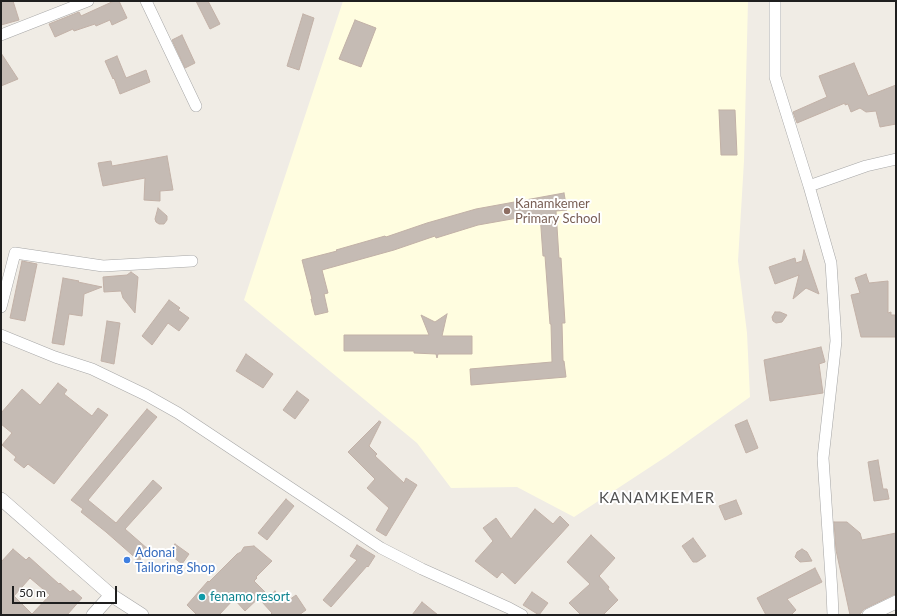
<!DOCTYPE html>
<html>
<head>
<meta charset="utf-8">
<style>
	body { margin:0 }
	#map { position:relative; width:897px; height:616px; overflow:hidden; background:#f0ece5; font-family:Lato,sans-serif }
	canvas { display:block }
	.frame { position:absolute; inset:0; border:2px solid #1f1f1f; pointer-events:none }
	.scale { position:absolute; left:12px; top:586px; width:105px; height:18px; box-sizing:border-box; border:2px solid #1f1f1f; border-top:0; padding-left:5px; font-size:12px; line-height:14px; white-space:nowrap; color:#1f1f1f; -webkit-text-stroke:3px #fff; paint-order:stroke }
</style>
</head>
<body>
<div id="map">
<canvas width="897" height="616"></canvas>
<div class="frame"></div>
<div class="scale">50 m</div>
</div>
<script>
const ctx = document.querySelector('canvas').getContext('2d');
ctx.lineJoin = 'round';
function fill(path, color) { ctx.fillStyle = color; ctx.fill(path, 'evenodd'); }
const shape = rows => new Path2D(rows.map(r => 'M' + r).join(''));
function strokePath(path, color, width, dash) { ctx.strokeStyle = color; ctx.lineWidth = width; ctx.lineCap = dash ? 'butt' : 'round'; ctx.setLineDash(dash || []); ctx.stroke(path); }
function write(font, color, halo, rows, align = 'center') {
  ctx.font = font + ' Lato,sans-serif'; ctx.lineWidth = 4; ctx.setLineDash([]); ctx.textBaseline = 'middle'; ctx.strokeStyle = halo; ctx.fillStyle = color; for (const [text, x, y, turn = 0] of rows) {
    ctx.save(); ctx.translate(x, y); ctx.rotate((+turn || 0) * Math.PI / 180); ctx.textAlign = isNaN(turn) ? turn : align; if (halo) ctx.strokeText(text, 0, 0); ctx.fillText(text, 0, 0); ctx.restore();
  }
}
const education = shape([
	[343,1,748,1,744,161,738,261,747,333,750,397,667,456,574,517,517,487,451,488,417,443,244,300]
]);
const building = shape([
	[1,1,13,1,19,20,1,25,1,1],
	[114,1,119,1,127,18,112,25,110,20,96,26,95,24,74,31,73,29,55,37,49,24,79,12,81,16,114,1],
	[196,1,208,1,220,24,210,29,196,1],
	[303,14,314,18,299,70,287,66,303,14],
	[355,20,376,28,361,67,339,59,355,20],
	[182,35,195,63,185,68,172,40,182,35],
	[1,53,18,79,1,86,1,53],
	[117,56,126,78,146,70,150,82,120,94,114,78,113,79,105,61,117,56],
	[854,63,868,96,896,85,896,124,880,127,876,111,866,112,860,108,851,112,848,104,845,105,845,103,797,123,793,112,827,97,819,76,854,63],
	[719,110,735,110,737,155,721,155,719,110],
	[167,156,173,190,160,191,160,201,144,200,145,178,103,186,98,163,111,161,112,166,167,156],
	[564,193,567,210,556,211,559,258,561,258,565,323,562,323,563,361,564,361,566,377,471,385,470,369,552,362,551,324,550,324,545,256,543,256,540,214,478,225,436,238,435,236,394,250,322,270,328,293,324,294,328,312,315,315,311,299,312,299,302,260,337,251,336,250,385,236,386,237,427,223,476,209,564,193],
	[158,208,167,216,167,220,164,224,159,224,156,222,155,219,158,208],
	[804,250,819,294,806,288,793,299,799,275,775,284,769,267,795,258,796,263,802,261,804,250],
	[22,261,37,264,25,321,10,318,22,261],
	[131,272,138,277,135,313,123,298,121,291,104,292,103,277,127,275,131,272],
	[866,274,869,283,888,281,888,313,891,312,891,315,895,315,896,337,861,337,851,295,860,293,855,278,866,274],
	[63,278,79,281,78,282,102,287,84,294,82,316,69,314,64,345,52,343,63,278],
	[169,300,180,308,178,310,189,318,179,331,168,323,152,345,142,336,169,300],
	[775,312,780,312,787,315,782,322,776,323,773,321,772,317,775,312],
	[447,314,442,336,472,336,472,354,438,354,437,358,436,354,414,353,414,351,344,351,344,335,429,335,421,315,435,322,447,314],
	[107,321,120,323,114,364,101,361,107,321],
	[821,347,825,362,819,364,823,393,770,401,764,360,821,347],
	[246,354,273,374,263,388,236,371,246,354],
	[58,383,67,390,64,394,92,416,98,408,108,415,54,484,28,464,24,468,14,460,16,457,2,445,12,433,1,424,1,413,22,389,40,405,58,383],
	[297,391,309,400,295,419,283,410,297,391],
	[147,409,157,417,88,500,116,523,153,480,162,488,125,529,149,550,139,561,106,532,81,512,83,509,71,500,147,409],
	[747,420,758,448,746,453,735,425,747,420],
	[379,421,381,422,369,446,377,454,375,456,404,483,406,478,417,485,386,536,376,530,389,508,367,488,375,479,348,452,379,421],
	[878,460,883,489,887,489,889,499,874,501,868,462,878,460],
	[286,499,294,506,267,540,258,533,286,499],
	[736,500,742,514,725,520,719,506,736,500],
	[535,509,553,524,560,516,569,525,515,584,502,572,497,578,475,561,493,541,483,528,496,518,511,539,535,509],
	[834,522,847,522,860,533,862,540,896,533,896,594,893,595,866,608,863,610,861,613,858,615,850,615,836,550,834,522],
	[591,535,615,558,599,576,609,587,608,589,618,600,603,615,581,615,569,603,590,584,567,562,591,535],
	[693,538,706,556,697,562,693,562,682,546,693,538],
	[175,544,189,554,182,564,168,553,175,544],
	[357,545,375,556,368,567,367,566,331,607,323,600,357,560,350,556,357,545],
	[254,546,272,561,256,577,257,578,254,581,265,592,245,611,234,599,219,615,197,615,187,605,208,581,209,582,237,554,241,552,244,547,254,546],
	[13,549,26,560,29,557,59,584,60,583,70,592,73,590,82,598,67,615,1,615,1,562,13,549],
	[30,578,50,595,32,614,14,596,30,578],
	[802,549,807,552,812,561,800,562,795,557,797,552,802,549],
	[815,568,822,582,787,599,796,610,791,615,766,615,757,598,815,568],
	[275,591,285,603,296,595,306,610,299,615,270,615,272,613,262,602,275,591],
	[532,592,548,603,539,615,523,605,532,592],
	[422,602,438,615,412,615,422,602]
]);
const minor = shape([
	[146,1,196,106],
	[775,1,775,77,809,186,831,263,836,341,823,458,832,592,833,615],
	[1,35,88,1],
	[809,186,866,166,896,159],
	[1,307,15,253,103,266,192,261],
	[1,335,55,357,92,369,146,395,178,413,381,548,422,569,509,608,522,615]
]);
const tertiary = shape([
	[1,499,111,595,142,615],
	[93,615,111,595],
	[869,615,896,602]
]);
const markers = [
	[507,211,4,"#8d6e63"],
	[127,560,4,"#3f7fe0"],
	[202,597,4,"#0f9aa8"]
];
const educationNames = [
	["Kanamkemer",515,204],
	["Primary School",515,219]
];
const shopNames = [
	["Adonai",135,553],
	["Tailoring Shop",135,568]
];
const cultureNames = [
	["fenamo resort",210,597]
];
const quarterNames = [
	["KANAMKEMER",657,498]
];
fill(education, '#fffde0');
fill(building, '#c5bbb4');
strokePath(building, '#c2b1a7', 1);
strokePath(minor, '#a6a6a6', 12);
strokePath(tertiary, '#a6a6a6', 14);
strokePath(minor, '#fff', 11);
strokePath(tertiary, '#fff', 13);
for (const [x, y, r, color] of markers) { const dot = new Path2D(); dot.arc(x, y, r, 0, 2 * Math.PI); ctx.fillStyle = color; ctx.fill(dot); strokePath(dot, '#fff', 1.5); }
write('13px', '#785e54', '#fff', educationNames, 'left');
write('13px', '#366cbe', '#fff', shopNames, 'left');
write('13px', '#0d838f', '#fff', cultureNames, 'left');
ctx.letterSpacing = '1px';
write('15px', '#525252', '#fff', quarterNames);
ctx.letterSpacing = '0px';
</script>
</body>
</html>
